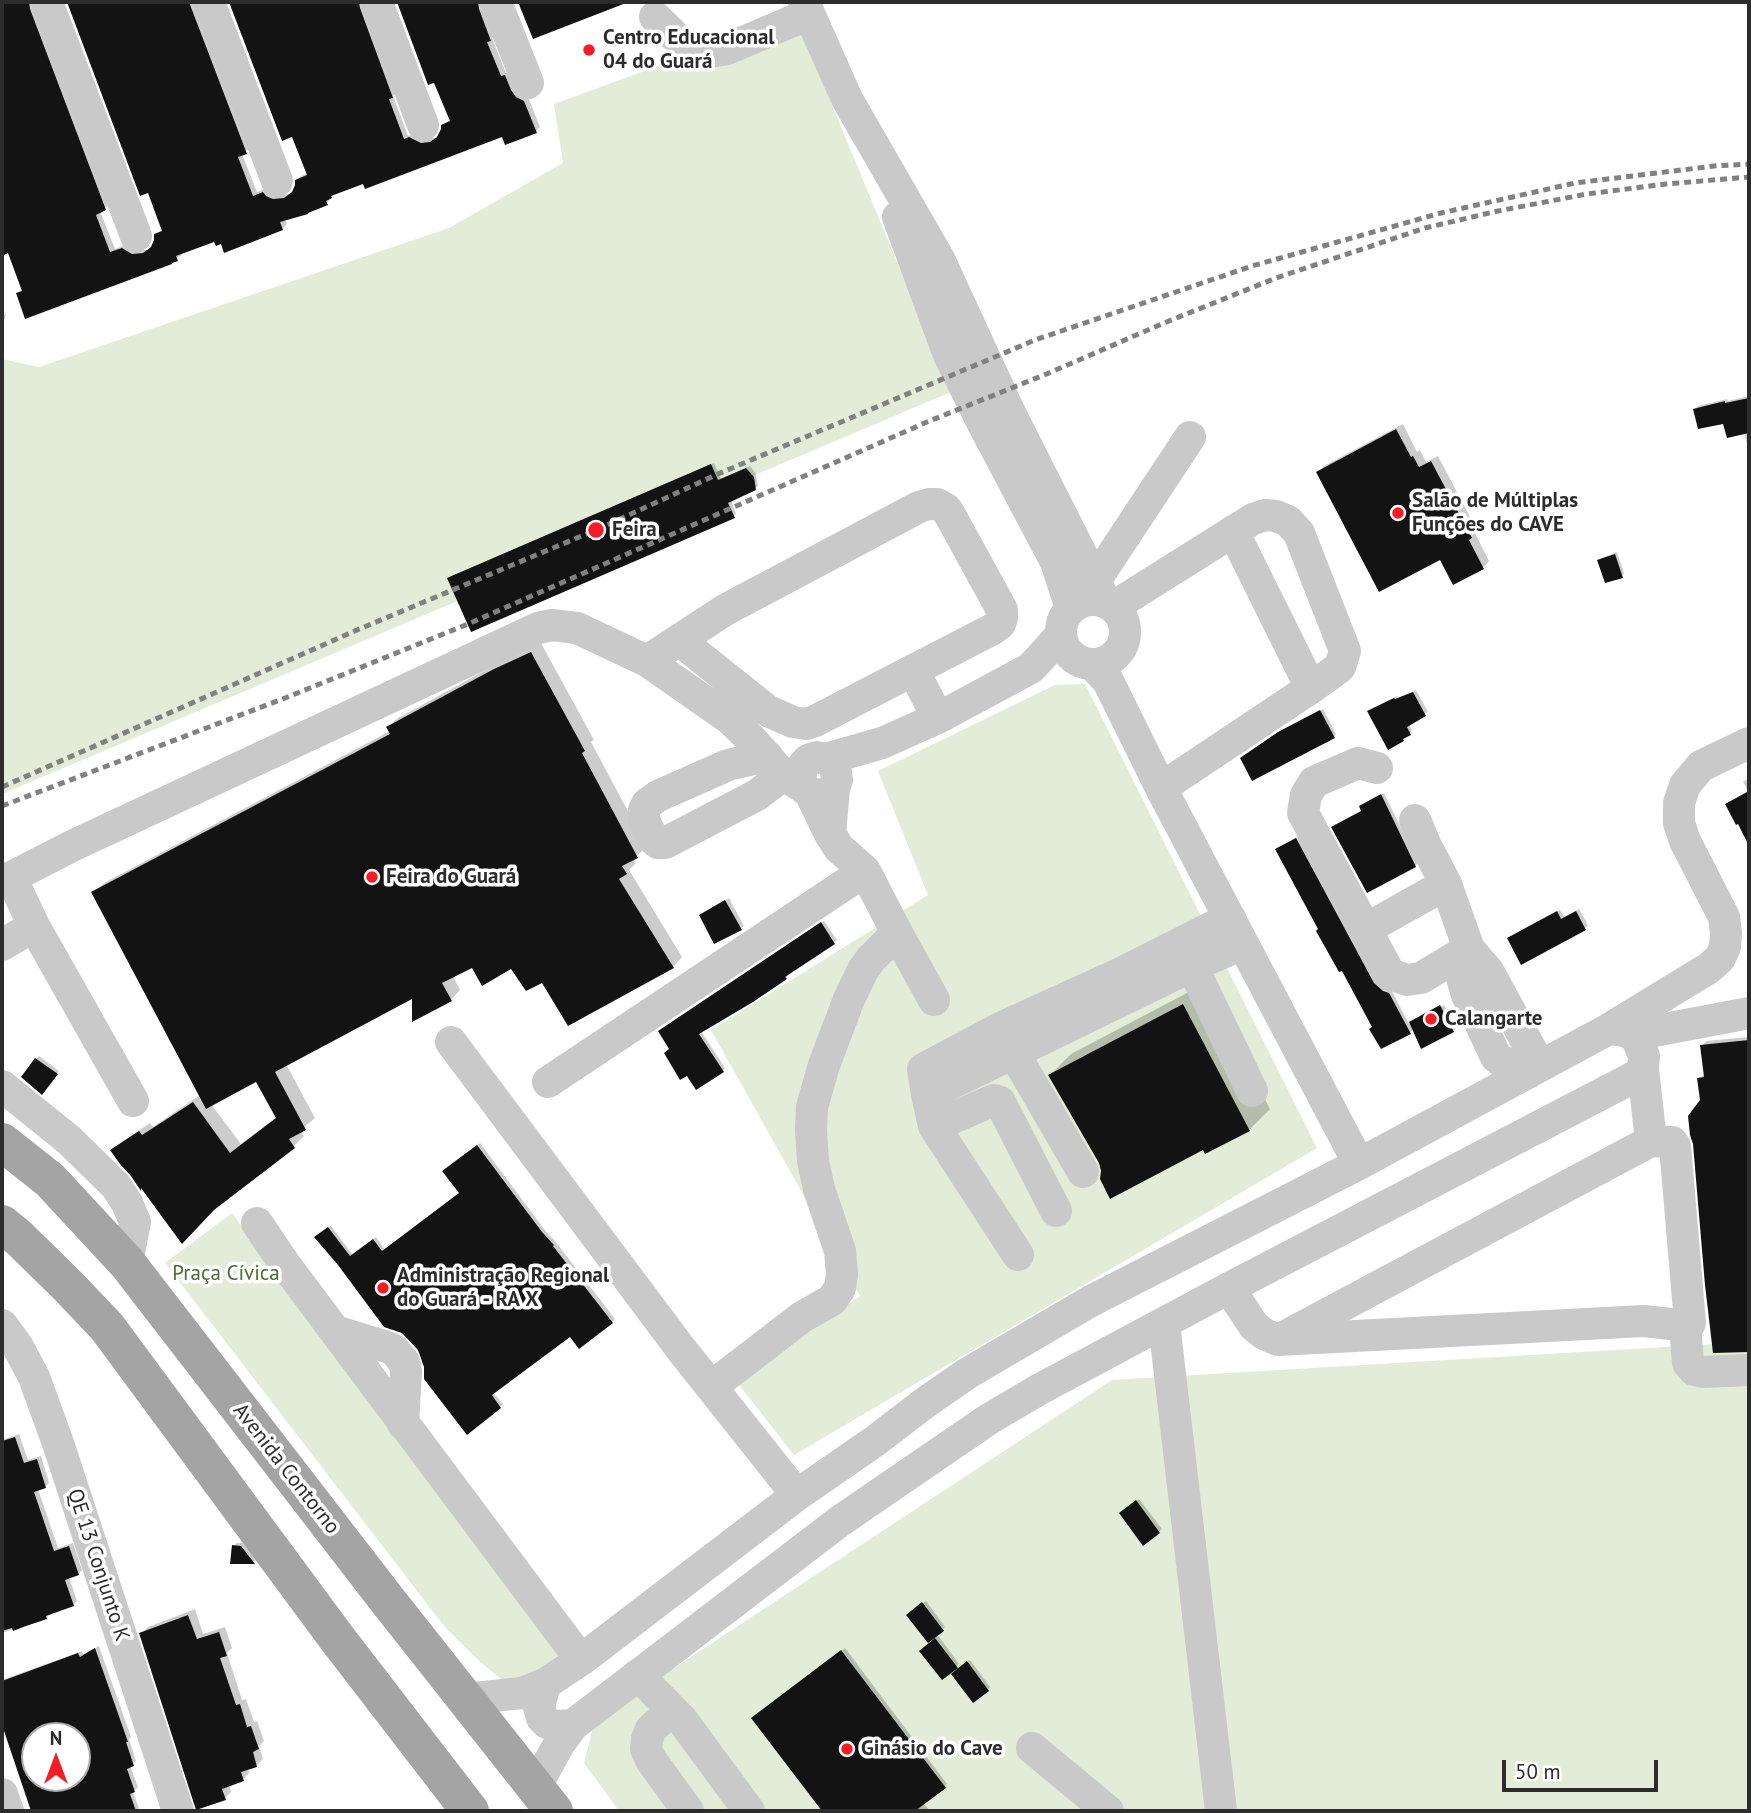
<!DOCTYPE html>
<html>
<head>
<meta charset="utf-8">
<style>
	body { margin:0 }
	#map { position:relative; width:1751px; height:1813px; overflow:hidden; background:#fff; font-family:"PT Sans",sans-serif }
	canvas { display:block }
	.frame { position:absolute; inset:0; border:4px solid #2c2c2c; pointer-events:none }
	.north { position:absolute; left:21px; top:1722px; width:70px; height:70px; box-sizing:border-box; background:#fff; border:2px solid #ababab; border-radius:50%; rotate:0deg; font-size:19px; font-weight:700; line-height:28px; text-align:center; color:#2c2c2c }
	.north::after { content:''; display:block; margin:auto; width:24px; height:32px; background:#f61c27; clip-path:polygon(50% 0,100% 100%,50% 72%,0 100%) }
	.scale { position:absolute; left:1502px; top:1760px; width:156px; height:32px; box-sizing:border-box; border:4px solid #2c2c2c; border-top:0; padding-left:9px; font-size:21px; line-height:24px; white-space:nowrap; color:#2c2c2c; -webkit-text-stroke:5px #fff; paint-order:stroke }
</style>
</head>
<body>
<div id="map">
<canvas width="1751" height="1813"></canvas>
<div class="frame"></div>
<div class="north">N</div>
<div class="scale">50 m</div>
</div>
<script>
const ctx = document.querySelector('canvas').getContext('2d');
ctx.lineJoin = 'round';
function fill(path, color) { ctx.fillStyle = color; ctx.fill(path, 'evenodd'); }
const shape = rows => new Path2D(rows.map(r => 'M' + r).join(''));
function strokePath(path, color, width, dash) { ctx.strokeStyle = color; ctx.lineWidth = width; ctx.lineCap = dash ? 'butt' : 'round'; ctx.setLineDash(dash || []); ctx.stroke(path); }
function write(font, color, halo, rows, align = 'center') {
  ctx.font = font + ' "PT Sans",sans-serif'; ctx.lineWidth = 7; ctx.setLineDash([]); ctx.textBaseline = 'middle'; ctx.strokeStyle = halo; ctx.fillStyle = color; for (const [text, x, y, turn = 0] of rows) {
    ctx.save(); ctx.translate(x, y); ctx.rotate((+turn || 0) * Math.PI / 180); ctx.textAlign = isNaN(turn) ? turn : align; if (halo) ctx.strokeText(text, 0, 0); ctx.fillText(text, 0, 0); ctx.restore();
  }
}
const green = shape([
	[795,16,951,392,2,794,2,359,39,367,449,228,563,163,554,104],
	[1085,684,1317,1148,794,1455,736,1381,860,1296,711,1030,928,895,878,771,1055,685],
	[232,1213,558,1656,528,1679,502,1680,478,1660,444,1626,165,1263],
	[1749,1342,1749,1811,619,1811,584,1763,595,1720,1112,1380]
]);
const shadow = shape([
	[2,2,34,2,110,204,100,211,115,249,128,244,137,250,148,250,152,247,156,235,163,229,149,191,141,194,68,2,195,2,250,148,242,154,257,192,268,188,279,195,290,194,294,192,297,180,301,176,308,173,293,134,283,139,230,2,363,2,397,92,393,96,408,136,415,133,424,139,436,138,440,136,442,126,451,119,435,80,429,83,398,2,482,2,495,35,492,38,506,73,509,72,528,97,540,127,536,131,503,135,335,193,327,203,285,219,287,224,283,228,225,251,222,241,215,240,181,253,182,255,174,260,18,293,23,288,9,251,4,253,2,248,2,81,7,79,2,66],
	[6,314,2,328,2,316],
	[1749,396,1749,452,1744,432,1695,409,1698,406,1727,399,1728,401],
	[1403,424,1417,452,1420,450,1426,462,1438,456,1477,530,1475,533,1489,561,1483,568,1441,558,1318,472,1324,466],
	[714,463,721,479,750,466,756,474,758,486,731,500,736,514,734,516,449,579,452,576],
	[1617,552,1624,573,1622,576,1599,561,1602,558],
	[541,643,594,740,591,742,647,847,633,859,636,863,629,870,682,957,673,967,542,980,512,967,472,965,453,976,460,990,451,1000,414,996,286,1064,315,1118,300,1131,304,1136,294,1146,216,1207,113,1151,123,1141,150,1123,153,1127,200,1095,94,893,104,883,390,731,388,727,398,718,506,659],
	[257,1080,277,1117,241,1144,211,1104],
	[1416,690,1428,712,1409,724,1412,731,1403,740,1372,709,1397,696,1398,698],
	[1323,709,1336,734,1334,736,1282,730],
	[1749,778,1749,840,1748,840,1730,802,1748,791,1743,782],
	[1384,793,1418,863,1415,866,1363,810,1364,804],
	[1299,836,1392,991,1409,1024,1444,1005,1456,1028,1453,1031,1414,1029,1410,1033,1373,1027,1320,929,1280,847],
	[729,898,744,926,715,942,704,912],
	[1579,909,1588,925,1585,928,1521,962,1512,936,1560,910,1564,917],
	[824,921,837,940,834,943,787,973,788,975,786,978,752,1001,701,1031,725,1068,723,1071,671,1049,662,1029],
	[1204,984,1270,1109,1249,1130,1204,1148,1103,1171,1101,1162,1050,1075,1071,1054],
	[1749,1037,1749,1350,1715,1351,1702,1101,1699,1079,1705,1074,1702,1046,1706,1041],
	[39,1056,59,1071,45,1090,36,1059],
	[480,1143,544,1229,555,1241,615,1319,612,1322,570,1335,493,1392,503,1404,500,1407,426,1367,420,1349,319,1234,331,1226,353,1255,376,1237,385,1250,461,1193,447,1168],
	[19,1434,28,1460,41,1456,49,1483,45,1487,38,1489,58,1548,73,1543,82,1570,78,1574,69,1577,77,1601,73,1605,50,1614,46,1618,2,1633,2,1440],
	[1139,1499,1162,1529,1144,1544,1124,1511],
	[237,1543,244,1543,256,1560,254,1562,232,1562,234,1546],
	[926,1601,945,1627,937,1634,959,1664,956,1666,922,1651,936,1638,912,1612],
	[195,1609,203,1634,225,1627,232,1648,227,1653,242,1700,246,1699,254,1722,257,1721,264,1741,259,1746,263,1759,256,1766,248,1768,249,1773,243,1780,229,1785,231,1792,225,1798,141,1634,148,1627],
	[99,1646,131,1737,129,1739,136,1761,130,1766,138,1787,133,1792,140,1811,32,1811,2,1722,2,1680,82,1651,83,1654],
	[35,1736,77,1736,77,1778,35,1778],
	[845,1648,947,1784,923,1803,930,1811,824,1811,754,1718],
	[970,1660,990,1687,974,1700,956,1671]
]);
const building = shape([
	[2,2,29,2,30,9,106,210,96,215,110,252,122,248,132,254,143,253,151,247,154,240,154,234,162,231,148,193,140,196,67,2,189,2,247,154,238,157,253,196,263,192,266,196,273,199,284,198,292,192,295,185,295,180,307,175,292,137,282,141,229,2,359,2,360,8,393,98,389,99,404,139,409,137,421,143,430,142,437,137,441,129,441,125,450,121,434,83,428,85,397,2,478,2,479,9,491,41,487,42,501,76,505,75,511,90,516,97,524,101,537,133,505,145,502,137,365,189,363,184,331,196,332,198,326,201,328,205,308,213,308,214,280,222,283,230,224,253,221,244,216,246,214,242,176,256,178,261,172,263,172,264,25,319,16,293,22,291,8,253,2,256],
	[518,2,626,2,626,3,533,39],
	[1749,398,1749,433,1727,438,1723,424,1698,429,1693,409,1725,401,1725,403],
	[1396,429,1411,457,1413,456,1419,467,1431,461,1472,538,1469,540,1484,569,1453,585,1440,560,1379,592,1316,472],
	[711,464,718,480,746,468,754,477,756,490,728,503,735,518,471,632,447,578],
	[1615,554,1623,578,1605,583,1597,560],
	[531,652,585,751,582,753,638,858,622,866,627,874,619,879,674,968,568,1026,542,983,526,991,511,969,482,986,472,968,442,983,452,1001,412,1022,412,999,275,1072,306,1130,289,1139,295,1148,214,1210,182,1244,141,1188,141,1191,131,1176,120,1164,110,1150,139,1131,142,1135,193,1102,230,1153,276,1118,256,1082,206,1109,91,892,390,734,386,727,494,669],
	[1413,692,1426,716,1407,727,1411,735,1403,739,1404,741,1388,750,1367,711,1394,698,1395,699],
	[1320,710,1335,738,1252,781,1240,758,1278,732],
	[1749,791,1749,846,1738,824,1736,825,1725,804],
	[1381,794,1416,867,1367,893,1331,827,1361,811,1359,806],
	[1296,838,1374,983,1383,991,1389,993,1411,1034,1381,1049,1369,1029,1372,1027,1342,971,1339,972,1316,931,1318,929,1275,849],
	[725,900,742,930,714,944,699,915],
	[1557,911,1561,919,1576,911,1586,930,1521,965,1507,938],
	[821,922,835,944,785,977,787,979,753,1002,699,1034,724,1072,696,1090,687,1076,680,1080,664,1053,669,1049,658,1031],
	[1183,1004,1250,1131,1205,1154,1203,1150,1110,1199,1100,1179,1101,1171,1099,1163,1048,1075],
	[1440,1005,1454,1032,1421,1049,1409,1022],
	[1749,1040,1749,1352,1713,1353,1705,1285,1693,1144,1690,1135,1688,1116,1700,1100,1697,1078,1704,1077,1700,1045],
	[35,1058,58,1074,42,1095,21,1077],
	[477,1145,542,1232,554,1245,553,1246,613,1323,579,1349,570,1337,492,1395,501,1408,467,1435,424,1379,424,1367,418,1350,402,1333,384,1327,338,1265,314,1237,328,1227,350,1256,373,1239,382,1251,459,1193,442,1171],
	[15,1437,24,1463,37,1459,46,1488,34,1492,54,1551,69,1546,79,1575,65,1580,74,1606,46,1616,47,1619,26,1626,13,1631,12,1628,2,1631,2,1441],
	[1136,1500,1160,1533,1143,1546,1119,1513],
	[232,1545,241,1546,255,1564,230,1564],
	[922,1602,944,1631,928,1643,906,1615],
	[188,1615,197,1639,219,1632,227,1656,220,1658,236,1705,240,1704,247,1727,251,1726,259,1749,253,1752,257,1767,241,1772,244,1781,222,1789,226,1800,196,1810,139,1633],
	[935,1638,958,1668,942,1680,919,1651],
	[95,1648,128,1742,126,1742,134,1766,127,1769,135,1792,130,1794,136,1811,31,1811,2,1725,2,1681,78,1653,80,1657],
	[35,1736,77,1736,77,1778,35,1778],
	[841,1650,946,1788,915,1811,822,1811,751,1718],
	[967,1661,989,1691,973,1703,951,1674]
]);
const minor = shape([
	[47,2,136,236],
	[209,2,277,181],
	[377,2,423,125],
	[496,2,528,83],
	[804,2,847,99,939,259,1009,411,1106,603],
	[655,17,686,47,693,51,706,53,727,49,809,14],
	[898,217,949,355,981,420,1056,562,1071,608],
	[1233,531,1311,688],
	[1095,581,1190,437],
	'1061 632a32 32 0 1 1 64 0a32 32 0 1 1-64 0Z',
	[1113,607,1253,519,1265,515,1276,516,1288,521,1299,533,1345,651,1340,667,1311,688,1161,788],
	[647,661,725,610,919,507,929,504,937,504,946,509,950,515,1002,610,1002,618,1000,624,993,629,815,721,806,724,793,722,768,711,679,640],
	[1092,664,1108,681,1161,788,1359,1164],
	[913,670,938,718],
	[767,756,728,765,658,796,647,804,644,810,644,820,653,839,658,843,665,843,757,795,783,775],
	[826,759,882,743,938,718,1031,668,1060,636],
	[1377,768,1358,763,1314,782,1306,795,1303,813,1390,974,1407,980,1421,978,1469,949,1446,884,1426,846,1415,820],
	[810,793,830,834,839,848,865,871,897,933,934,1000],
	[830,834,834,788,837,780,835,765,826,759,817,757,808,760,802,767,800,779,803,787,810,793,819,795,827,793,834,788],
	[11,877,34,926,133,1101],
	[2,882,72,846,538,628,552,625,577,628,647,661,730,719,753,741,783,775,803,787],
	[1366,929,1446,884],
	[2,945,34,926],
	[1469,949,1488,971,1540,1066],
	[1456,957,1467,995,1496,1057,1500,1060,1528,1073],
	[1192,966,1252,1091],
	[1633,1035,1749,1013],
	[1004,1036,1083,1172],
	[451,1042,681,1349,797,1495],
	[1643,1069,1651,1141],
	[548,1082,865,871],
	[2,1086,69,1140,116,1186,127,1203,135,1222,127,1263],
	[927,1095,1192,966,1243,944],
	[934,1126,994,1100,1000,1102,1056,1211],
	[257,1223,284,1263,581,1660],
	[1018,1255,934,1126,927,1095,923,1069,1000,1028,1121,973,1230,918],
	[1229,1288,1254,1326,1264,1334,1278,1340,1644,1321,1688,1326,1690,1323,1675,1146,1672,1142,1651,1141,1278,1340],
	[1164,1323,1221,1811],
	[2,1325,18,1347,34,1377,59,1446,178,1811],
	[1685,1326,1688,1363,1694,1370,1703,1372,1749,1370],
	[335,1331,387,1347,394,1350,404,1362,406,1371,403,1424],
	[711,1387,802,1317,832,1300,840,1288,842,1274,840,1251,819,1189,813,1161,811,1131,812,1107,824,1065,849,999,863,970,871,959,897,933],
	[638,1675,682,1720,749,1811],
	[545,1684,539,1707,542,1718,547,1723,555,1726,573,1725],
	[465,1699,522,1693,545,1684,581,1660,797,1495,875,1441,926,1402,968,1373,1091,1301,1359,1164,1609,1029,1709,968,1720,958,1725,947,1726,933,1724,917,1685,841,1679,823,1679,803,1685,785,1701,766,1749,743],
	[672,1710,651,1729,647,1739,646,1749,651,1760,688,1811],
	[1032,1748,1108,1811],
	[535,1788,559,1744,573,1725,840,1521,989,1419,1040,1389,1229,1288,1636,1076,1643,1069,1644,1056,1638,1041,1633,1035,1624,1031,1609,1029],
	[2,1794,8,1811]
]);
const major = shape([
	[2,1142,50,1180,127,1263,388,1601,554,1811],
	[2,1224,19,1238,68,1286,107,1327,336,1637,470,1811]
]);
const rail = shape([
	[2,787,357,630,596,530,718,474,1035,340,1252,266,1441,213,1575,183,1714,166,1749,164],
	[2,806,285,698,468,624,927,422,1049,373,1164,323,1276,278,1425,228,1498,211,1587,194,1666,184,1749,177]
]);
const markers = [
	[589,50,7,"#f61c27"],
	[1398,513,7,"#f61c27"],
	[596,530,9,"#f61c27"],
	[372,877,7,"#f61c27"],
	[1431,1019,7,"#f61c27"],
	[383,1288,7,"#f61c27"],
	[847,1749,7,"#f61c27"]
];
const poiNames = [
	["Centro Educacional",603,38],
	["04 do Guará",603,62],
	["Salão de Múltiplas",1412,501],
	["Funções do CAVE",1412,525],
	["Feira",612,530],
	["Feira do Guará",386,877],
	["Calangarte",1445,1019],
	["Administração Regional",397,1276],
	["do Guará - RA X",397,1300],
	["Ginásio do Cave",861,1749]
];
const parkNames = [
	["Praça Cívica",226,1274]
];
const streetNames = [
	["Avenida Contorno",286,1469,52],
	["QE 13 Conjunto K",98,1565,72]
];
fill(green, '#e2ecd8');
fill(shadow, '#0003');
fill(building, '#131313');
strokePath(minor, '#c9c9c9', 32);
strokePath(major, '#a4a4a4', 38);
strokePath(rail, '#818181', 5, [7, 5]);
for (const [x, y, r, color] of markers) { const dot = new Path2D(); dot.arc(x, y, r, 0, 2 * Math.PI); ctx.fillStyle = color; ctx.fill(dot); strokePath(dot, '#fff', 2.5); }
write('bold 21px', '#2c2c2c', '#fff', poiNames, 'left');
write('21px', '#4e6c36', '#fff', parkNames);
write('21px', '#2c2c2c', '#fff', streetNames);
</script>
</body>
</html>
